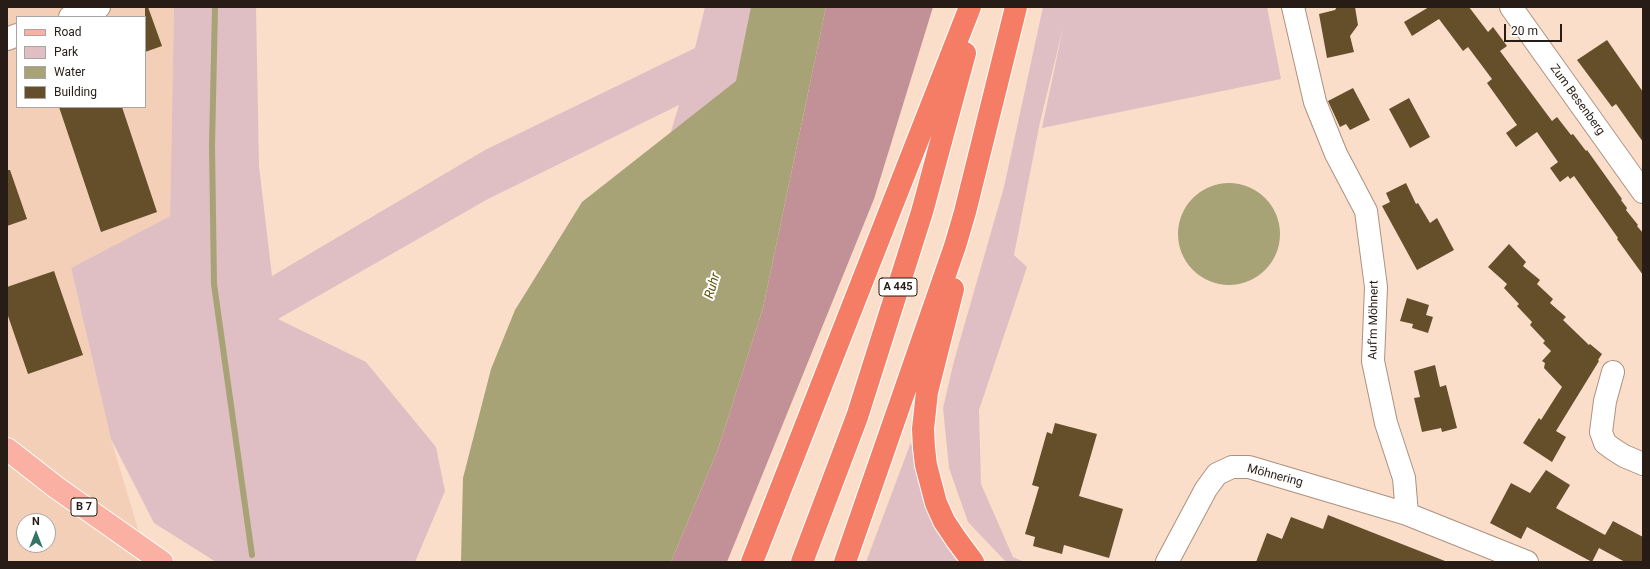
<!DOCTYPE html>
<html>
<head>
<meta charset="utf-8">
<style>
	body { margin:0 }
	#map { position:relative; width:1650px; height:569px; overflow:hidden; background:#fbdeca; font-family:Roboto,sans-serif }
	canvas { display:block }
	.frame { position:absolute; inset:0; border:8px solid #281d16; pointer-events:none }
	.legend { position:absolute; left:16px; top:16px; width:130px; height:92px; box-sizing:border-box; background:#fff; border:1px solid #a9a5a2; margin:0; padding:5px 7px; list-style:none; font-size:12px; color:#281d16 }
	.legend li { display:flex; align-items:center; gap:8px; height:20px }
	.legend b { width:20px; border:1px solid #a9a5a2 }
	.north { position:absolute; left:16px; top:513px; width:40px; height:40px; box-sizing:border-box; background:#fff; border:1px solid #a9a5a2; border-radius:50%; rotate:0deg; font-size:11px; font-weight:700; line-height:16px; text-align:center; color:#281d16 }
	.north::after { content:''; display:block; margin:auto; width:14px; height:18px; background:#347464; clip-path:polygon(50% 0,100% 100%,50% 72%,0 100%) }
	.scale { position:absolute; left:1504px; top:24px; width:58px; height:18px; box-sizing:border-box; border:2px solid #281d16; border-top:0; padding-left:5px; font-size:12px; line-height:14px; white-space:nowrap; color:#281d16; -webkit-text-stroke:3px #fff; paint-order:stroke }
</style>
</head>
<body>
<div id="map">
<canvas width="1650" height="569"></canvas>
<div class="frame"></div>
<ul class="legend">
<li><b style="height:5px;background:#fab1a3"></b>Road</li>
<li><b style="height:11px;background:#dfbfc3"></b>Park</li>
<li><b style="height:11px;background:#a7a376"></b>Water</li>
<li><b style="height:11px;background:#644f2a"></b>Building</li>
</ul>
<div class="north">N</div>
<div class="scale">20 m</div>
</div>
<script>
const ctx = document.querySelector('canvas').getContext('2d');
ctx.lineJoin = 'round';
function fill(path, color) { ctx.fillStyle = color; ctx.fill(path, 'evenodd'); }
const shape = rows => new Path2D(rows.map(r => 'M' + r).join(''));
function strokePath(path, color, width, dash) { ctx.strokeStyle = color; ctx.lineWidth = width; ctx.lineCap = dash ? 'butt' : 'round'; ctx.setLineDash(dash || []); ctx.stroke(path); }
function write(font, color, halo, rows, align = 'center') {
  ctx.font = font + ' Roboto,sans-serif'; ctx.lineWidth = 4; ctx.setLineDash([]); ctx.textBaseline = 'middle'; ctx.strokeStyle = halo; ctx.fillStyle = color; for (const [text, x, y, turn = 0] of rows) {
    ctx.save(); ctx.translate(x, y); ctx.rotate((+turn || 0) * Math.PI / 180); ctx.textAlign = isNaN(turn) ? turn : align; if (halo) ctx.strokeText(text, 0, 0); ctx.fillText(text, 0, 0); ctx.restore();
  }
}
const built = shape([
	[7,7,174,7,170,216,71,268,111,439,148,562,7,562],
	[17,17,145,17,145,107,17,107],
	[24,521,48,521,48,545,24,545]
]);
const green = shape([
	[174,7,256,7,259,166,272,276,485,150,695,48,705,7,758,7,736,81,626,278,679,105,488,199,278,319,366,362,436,447,445,491,415,562,216,562,154,523,111,439,71,268,170,216],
	[1043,7,1267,7,1281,79,1042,128,1063,28,1040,122,1014,255,1027,267,979,410,981,484,1013,557,1024,562,1006,562,968,522,949,468,943,408,954,361,1004,187],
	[911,442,921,484,960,562,866,562]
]);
const forest = shape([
	[826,7,933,7,874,199,727,562,671,562,718,449,763,308]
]);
const water = shape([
	[751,7,826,7,763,308,718,449,671,562,461,562,463,478,491,369,515,310,582,202,736,81],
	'1178 234a51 51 0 1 1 102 0a51 51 0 1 1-102 0Z'
]);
const stream = shape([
	[215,7,212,146,214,284,252,555]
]);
const building = shape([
	[145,7,148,7,162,46,145,52],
	[1337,7,1355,7,1358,25,1350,36,1354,52,1327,58,1319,14,1335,10],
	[1429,7,1469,7,1488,32,1493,27,1507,46,1500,51,1552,121,1557,117,1571,135,1573,134,1586,151,1587,150,1622,199,1621,200,1627,208,1626,210,1638,225,1637,226,1643,233,1643,275,1617,239,1618,238,1574,176,1570,179,1568,176,1560,182,1550,168,1558,162,1537,132,1516,147,1506,133,1517,125,1487,83,1492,79,1468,47,1463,51,1439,19,1412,36,1404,22],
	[1607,40,1643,92,1643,142,1616,104,1612,107,1577,60],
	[1353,88,1370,120,1350,130,1346,124,1340,127,1328,101],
	[1409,98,1430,137,1410,148,1389,109],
	[59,107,122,107,157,212,101,232],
	[7,170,10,170,27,219,7,226],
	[1406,183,1416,204,1418,203,1430,223,1437,218,1454,250,1417,270,1382,206,1390,202,1386,193],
	[1509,244,1526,262,1523,266,1540,280,1537,284,1553,299,1550,303,1566,317,1563,320,1589,345,1590,344,1602,354,1598,360,1599,361,1556,431,1566,437,1552,462,1523,443,1539,418,1541,420,1562,387,1544,368,1545,363,1542,361,1551,351,1543,343,1545,341,1530,325,1532,322,1517,306,1519,304,1504,288,1507,284,1488,267],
	[54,271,83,355,28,374,7,313,7,287],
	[1407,298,1429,305,1426,315,1433,317,1428,333,1412,328,1413,324,1400,321],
	[1435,365,1440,387,1446,385,1457,428,1442,432,1441,428,1422,432,1414,398,1420,397,1414,371],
	[1055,423,1097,434,1079,496,1123,509,1109,558,1064,545,1062,554,1033,546,1035,537,1025,534,1039,487,1032,485,1047,432,1052,434],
	[1546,470,1570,485,1556,508,1605,535,1613,521,1643,537,1643,562,1625,562,1599,548,1592,562,1527,527,1521,539,1490,523,1511,483,1530,493],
	[1328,515,1445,561,1445,562,1256,562,1267,533,1282,539,1291,517,1323,529]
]);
const minor = shape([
	[1293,7,1315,102,1336,154,1366,211,1376,287,1373,361,1386,423,1404,478,1407,514],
	[1511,7,1643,192],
	[70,17,99,7],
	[7,39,17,35],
	[1613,372,1605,401,1601,432,1605,443,1613,449,1624,456,1643,464],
	[1167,562,1206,489,1217,474,1232,467,1249,467,1407,514,1527,562]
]);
const major = shape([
	[7,449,57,488,162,562]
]);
const highway = shape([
	[953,289,927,392,923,429,924,448,926,465,936,503,944,521,956,539,973,562],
	[752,562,970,7],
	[802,562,857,417,922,212,965,53],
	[845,562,955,246,965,212,1016,7]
]);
const shields = [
	[898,287,38],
	[84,507,26]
];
const shieldNames = [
	["A 445",898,287],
	["B 7",84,507]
];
const streetNames = [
	["Zum Besenberg",1577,100,54],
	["Auf'm Möhnert",1374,320,-89],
	["Möhnering",1275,476,15]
];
const waterNames = [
	["Ruhr",713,286,-74]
];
fill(built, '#f3cfb7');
fill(green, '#dfbfc3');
fill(forest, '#c29097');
fill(water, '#a7a376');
strokePath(stream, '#a7a376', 6);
fill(building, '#644f2a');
strokePath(minor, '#ac917f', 24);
strokePath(major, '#fff', 24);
strokePath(highway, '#fff', 24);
strokePath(minor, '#fff', 22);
strokePath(major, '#fab1a3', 22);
strokePath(highway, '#f67d65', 22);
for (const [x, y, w] of shields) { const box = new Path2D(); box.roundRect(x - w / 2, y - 9, w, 18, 3); ctx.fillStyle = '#fff'; ctx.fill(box); strokePath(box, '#281d16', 1); }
write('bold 11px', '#281d16', null, shieldNames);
write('12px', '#281d16', '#fff', streetNames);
write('italic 13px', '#5d5607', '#fff', waterNames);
</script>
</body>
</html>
